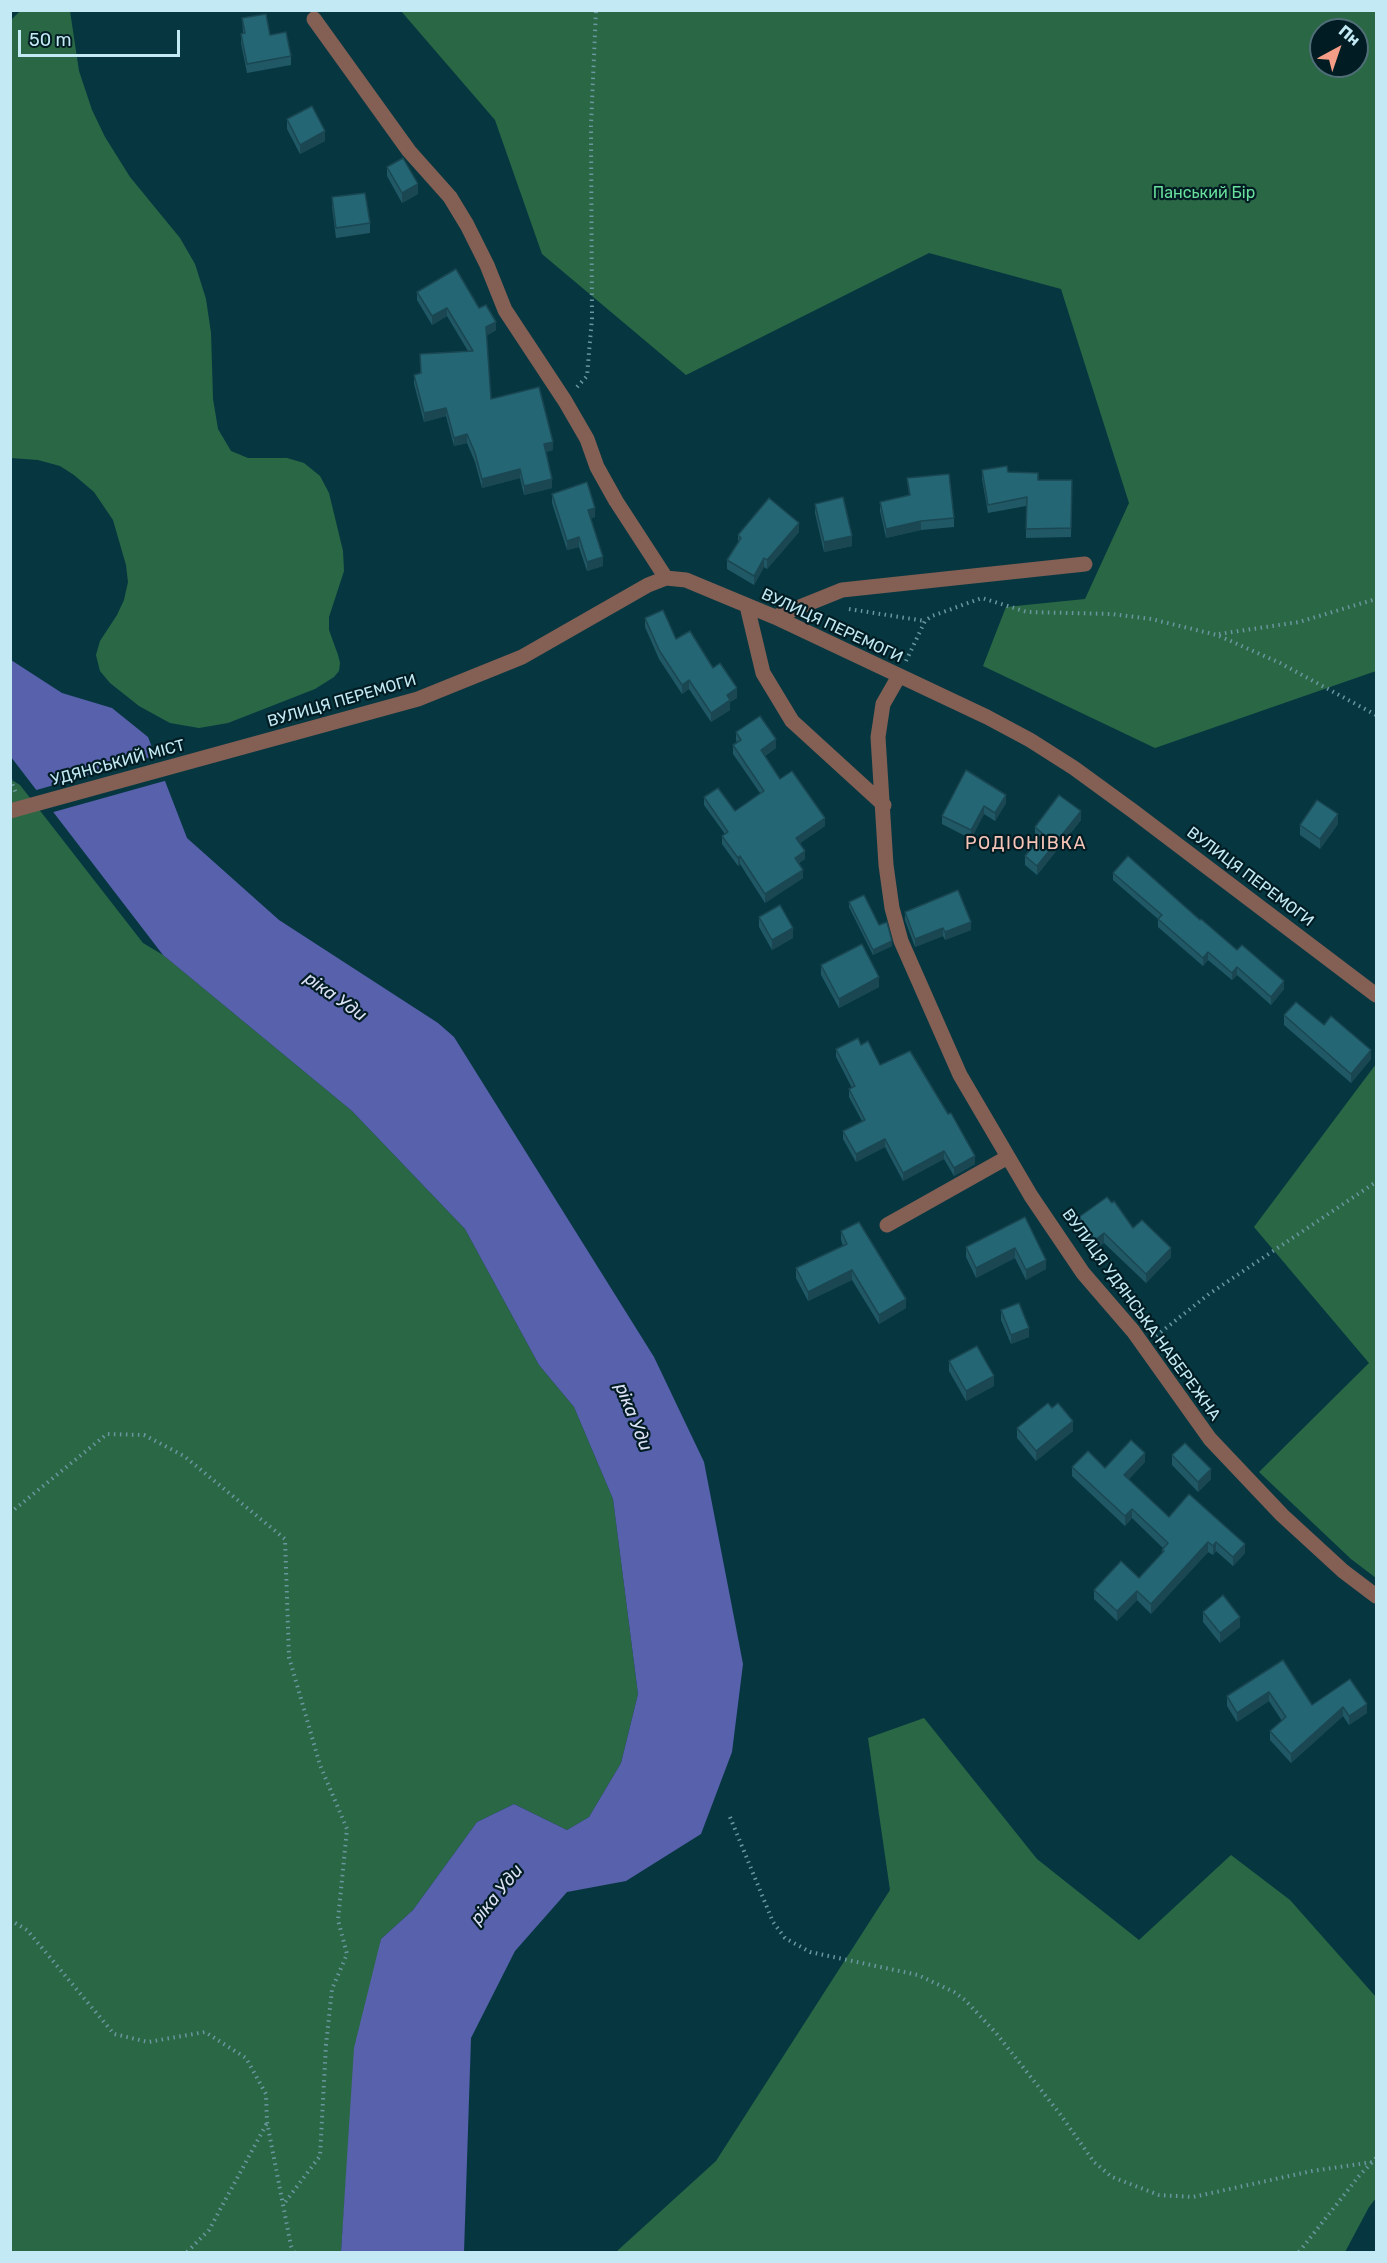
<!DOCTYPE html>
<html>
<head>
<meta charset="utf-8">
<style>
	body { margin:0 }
	#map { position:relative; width:1387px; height:2263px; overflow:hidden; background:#063741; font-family:Rubik,sans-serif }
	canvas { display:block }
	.frame { position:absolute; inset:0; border:12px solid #c3eaf4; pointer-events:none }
	.north { position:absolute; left:1309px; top:18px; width:60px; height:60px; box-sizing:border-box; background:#021c23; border:2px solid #4f6e77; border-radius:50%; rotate:40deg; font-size:16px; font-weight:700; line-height:24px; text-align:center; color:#c3eaf4 }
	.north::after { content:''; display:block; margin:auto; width:21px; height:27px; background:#f49e87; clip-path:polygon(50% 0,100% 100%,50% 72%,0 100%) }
	.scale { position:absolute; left:18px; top:30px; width:162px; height:27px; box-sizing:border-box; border:3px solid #c3eaf4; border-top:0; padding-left:8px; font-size:18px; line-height:21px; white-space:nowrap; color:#c3eaf4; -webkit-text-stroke:4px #021c23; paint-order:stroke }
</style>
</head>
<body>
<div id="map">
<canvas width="1387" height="2263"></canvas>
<div class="frame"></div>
<div class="north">Пн</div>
<div class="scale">50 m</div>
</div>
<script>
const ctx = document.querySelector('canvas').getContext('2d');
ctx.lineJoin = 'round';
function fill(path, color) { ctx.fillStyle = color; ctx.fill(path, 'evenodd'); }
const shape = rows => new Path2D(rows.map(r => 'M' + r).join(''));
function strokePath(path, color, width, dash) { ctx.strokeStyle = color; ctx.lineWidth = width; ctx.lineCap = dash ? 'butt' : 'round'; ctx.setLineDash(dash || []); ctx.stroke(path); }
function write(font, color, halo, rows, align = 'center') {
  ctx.font = font + ' Rubik,sans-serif'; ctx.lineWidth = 4.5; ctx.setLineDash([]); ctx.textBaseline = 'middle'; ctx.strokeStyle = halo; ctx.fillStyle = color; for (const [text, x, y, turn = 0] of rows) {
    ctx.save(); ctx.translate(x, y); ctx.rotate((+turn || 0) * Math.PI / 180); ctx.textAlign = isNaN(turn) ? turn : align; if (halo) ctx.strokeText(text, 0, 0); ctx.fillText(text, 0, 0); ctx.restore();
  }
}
const green = shape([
	[20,11,70,11,79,71,92,110,105,137,130,177,180,238,195,264,206,299,211,333,213,399,218,429,231,451,248,458,287,458,304,463,320,476,329,493,343,551,344,571,329,617,329,630,338,655,340,663,339,671,334,677,315,689,228,723,199,728,170,723,139,706,110,683,100,671,96,655,100,641,117,615,124,600,128,582,126,565,113,520,94,492,74,475,60,466,38,460,11,458,10,21],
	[401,11,1376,11,1376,671,1155,748,983,666,1006,607,1085,599,1129,503,1061,289,929,253,686,375,542,254,495,120],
	[1321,30,1357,30,1357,66,1321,66],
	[10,779,20,785,143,943,163,955,352,1111,465,1229,539,1365,574,1407,613,1499,638,1694,621,1763,589,1817,567,1830,514,1804,477,1822,413,1910,381,1939,349,2141,341,2252,11,2252],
	[1376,1064,1376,1578,1351,1559,1259,1472,1369,1363,1254,1227],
	[924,1718,1037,1859,1139,1940,1231,1855,1290,1900,1376,1997,1376,2198,1369,2207,1345,2252,616,2252,716,2161,890,1890,868,1738]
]);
const water = shape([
	[11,660,62,693,112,708,148,737,187,838,279,920,438,1023,454,1037,654,1357,704,1462,743,1664,732,1752,701,1834,626,1881,567,1892,515,1951,471,2038,464,2252,341,2252,354,2048,381,1939,413,1910,477,1822,514,1804,567,1830,589,1817,621,1763,638,1694,613,1499,574,1407,539,1365,465,1229,352,1111,163,955,11,757]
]);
const pier = shape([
	[158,755,168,780,50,813,33,791]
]);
const path = shape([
	[577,387,587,376,592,318,591,126,596,10],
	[849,609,925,621],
	[1219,634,1299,622,1376,599],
	[906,661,925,621,932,616,982,598,1027,612,1112,614,1151,619,1217,635,1280,663,1376,715],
	[10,779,16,793],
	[1156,1336,1209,1294,1376,1182],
	[10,1513,107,1434,144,1435,184,1456,285,1539,289,1657,320,1765,347,1829,338,1920,347,1954,332,1989,326,2045,320,2156,283,2205],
	[730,1817,773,1922,785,1938,810,1952,918,1975,954,1992,965,2000,996,2033,1060,2114,1094,2162,1112,2177,1159,2195,1193,2197,1312,2171,1373,2162],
	[10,1920,27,1930,114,2034,148,2042,205,2032,246,2058,266,2094,267,2122,291,2246,294,2252],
	[187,2252,209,2230,267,2123],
	[1299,2252,1359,2176,1376,2158]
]);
const minor = shape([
	[314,19,409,151,450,197,467,225,487,265,505,310,565,401,587,439,597,467,616,501,666,578],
	[747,606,763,673,792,721,884,805],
	[775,617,842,590,1085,564],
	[899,676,883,704,878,737,886,865,892,908,901,941,960,1075,1031,1196,1083,1273,1133,1331,1210,1439,1282,1515,1343,1571,1376,1596],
	[10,811,418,699,522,657,648,585,666,578,686,580,775,617,987,717,1030,740,1074,768,1133,811,1376,995],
	[887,1225,1008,1157]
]);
const wall = shape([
	[242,18,270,35,291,56,291,65,247,73,241,43,241,34,243,33],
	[287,119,325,141,300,154,287,129],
	[387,167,418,194,402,203,387,176],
	[332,197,370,223,370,233,336,238,332,207],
	[417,292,479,308,496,330,486,336,491,399,553,450,546,452,552,488,524,495,520,478,482,488,475,462,467,443,454,446,446,416,424,422,414,384,414,375,420,374,420,354,468,351,447,316,432,325,417,300],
	[982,470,1008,472,1038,480,1072,480,1071,537,1026,538,1026,506,988,513,982,479],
	[907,478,954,518,954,527,921,530,886,538,880,511,880,502,909,495],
	[552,494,595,517,591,518,603,566,587,571,579,547,567,550,552,503],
	[815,504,852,546,824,552,815,513],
	[799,532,767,569,764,567,754,585,727,569,727,560,738,542,738,535],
	[645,618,676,639,713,668,737,698,730,702,730,710,711,722,689,689,682,694,659,659,645,627],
	[736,732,776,748,765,756,780,779,825,826,800,843,805,859,799,863,803,878,765,903,740,864,738,866,722,844,722,836,725,834,704,805,704,797,735,811,760,793,733,754,733,745,737,743,736,740],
	[966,770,1006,803,995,821,984,814,971,839,942,824,942,816],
	[1081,820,1037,875,1025,865,1025,856,1039,839,1035,836,1035,827],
	[1338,824,1320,849,1300,835,1300,825],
	[1113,873,1200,920,1284,989,1271,1005,1237,975,1232,980,1208,960,1203,966,1158,927,1158,919,1113,880],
	[849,902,879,925,892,946,873,955,849,907],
	[905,912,971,930,945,940,943,936,915,947,905,920],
	[759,917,793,938,772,950,759,927],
	[821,965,879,987,839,1008,821,975],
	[1284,1015,1324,1025,1371,1059,1351,1083,1284,1025],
	[861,1045,880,1065,975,1164,954,1176,944,1159,903,1181,885,1147,856,1162,843,1139,843,1131,862,1121,849,1097,849,1089,852,1088,836,1057,836,1049],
	[1025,1217,1046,1269,1026,1280,1015,1258,976,1278,966,1257,966,1247],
	[1079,1217,1133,1228,1171,1257,1146,1283,1104,1243,1095,1249,1079,1226],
	[841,1231,906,1308,879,1324,852,1280,808,1301,796,1278,796,1268,843,1246,841,1240],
	[1001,1310,1029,1337,1011,1344,1001,1320],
	[949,1361,994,1386,966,1401,949,1371],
	[1017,1428,1073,1431,1036,1461,1017,1438],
	[1172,1455,1211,1479,1198,1492,1172,1465],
	[1145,1462,1129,1479,1169,1517,1245,1553,1233,1566,1216,1551,1213,1555,1208,1552,1151,1614,1137,1600,1117,1621,1094,1599,1094,1590,1139,1578,1162,1553,1162,1550,1163,1548,1132,1518,1125,1526,1072,1476,1072,1467,1105,1468],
	[1203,1612,1240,1627,1220,1643,1203,1622],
	[1283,1660,1312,1705,1350,1679,1367,1713,1349,1725,1343,1716,1291,1763,1270,1740,1270,1731,1282,1721,1269,1701,1237,1722,1227,1706,1227,1696]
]);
const shadedWall = shape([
	[325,131,325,141,300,154,300,145],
	[418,184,418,194,402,203,402,193],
	[447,308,447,316,432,325,432,316],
	[496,322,496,330,486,336,486,327],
	[446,408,446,416,424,422,424,413],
	[467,434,467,443,454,446,454,438],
	[553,442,553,450,544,452,544,444],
	[520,469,520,478,482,488,482,479],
	[552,479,552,488,524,495,524,486],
	[595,508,595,517,588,519,588,510],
	[921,521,921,530,886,538,886,529],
	[799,523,799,532,767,569,767,560],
	[852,536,852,546,824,552,824,542],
	[579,537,579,547,567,550,567,541],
	[603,557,603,566,587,571,587,562],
	[764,558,764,567,754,585,754,576],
	[689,680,689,689,682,694,682,685],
	[737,688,737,698,730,702,730,710,711,722,711,713,727,695],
	[776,739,776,748,761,758,761,750],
	[1006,795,1006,803,995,821,995,813],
	[984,806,984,814,971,839,971,830],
	[1081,811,1081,820,1037,875,1037,866],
	[1338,814,1338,824,1320,849,1320,839],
	[825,818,825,826,796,846,796,838],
	[805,851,805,859,795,866,795,858],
	[740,856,740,864,738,866,738,858],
	[803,870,803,878,765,903,765,894],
	[971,922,971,930,945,940,945,932],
	[793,928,793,938,772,950,772,940],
	[943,928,943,936,915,947,915,939],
	[892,941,892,946,873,955,873,950],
	[1208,952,1208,960,1203,966,1203,958],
	[1237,967,1237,975,1232,980,1232,973],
	[879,977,879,987,839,1008,839,999],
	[1284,981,1284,989,1271,1005,1271,997],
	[1371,1050,1371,1059,1351,1083,1351,1074],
	[885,1139,885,1147,856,1162,856,1154],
	[944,1151,944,1159,903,1181,903,1173],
	[975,1156,975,1164,954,1176,954,1168],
	[1104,1233,1104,1243,1095,1249,1095,1240],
	[1015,1248,1015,1258,976,1278,976,1268],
	[1171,1248,1171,1257,1146,1283,1146,1274],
	[1046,1260,1046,1269,1026,1280,1026,1270],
	[852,1270,852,1280,808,1301,808,1292],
	[906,1299,906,1308,879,1324,879,1315],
	[1029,1328,1029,1337,1011,1344,1011,1335],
	[994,1376,994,1386,966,1401,966,1391],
	[1073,1421,1073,1431,1036,1461,1036,1451],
	[1145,1453,1145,1462,1124,1484,1124,1475],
	[1211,1469,1211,1479,1198,1492,1198,1482],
	[1132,1509,1132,1518,1125,1526,1125,1516],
	[1208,1542,1208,1552,1151,1614,1151,1604],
	[1216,1542,1216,1551,1213,1555,1213,1546],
	[1245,1544,1245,1553,1233,1566,1233,1557],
	[1137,1591,1137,1600,1117,1621,1117,1611],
	[1240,1617,1240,1627,1220,1643,1220,1633],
	[1269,1692,1269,1701,1237,1722,1237,1713],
	[1367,1704,1367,1713,1349,1725,1349,1716],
	[1343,1707,1343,1716,1291,1763,1291,1754]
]);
const building = shape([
	[266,14,270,35,286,32,291,56,247,64,241,34,245,33,242,18,266,14],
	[312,106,325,131,300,145,287,119,312,106],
	[403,158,418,184,402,193,387,167,403,158],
	[365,193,370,223,336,228,332,197,365,193],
	[456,269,479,308,486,305,496,322,486,327,491,399,539,387,553,442,544,444,552,479,524,486,520,469,482,479,475,453,467,434,454,438,446,408,424,413,414,375,421,373,420,354,473,351,447,308,432,316,417,292,456,269],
	[1007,466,1008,472,1038,473,1038,480,1072,480,1071,528,1026,529,1027,497,988,505,982,470,1007,466],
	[949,474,954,518,921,521,886,529,880,502,910,495,907,478,949,474],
	[587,482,595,508,588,510,603,557,587,562,579,537,567,541,552,494,587,482],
	[843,497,852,536,824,542,815,504,843,497],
	[769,498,799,523,767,560,764,558,754,576,727,560,741,538,738,535,769,498],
	[663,610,676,639,690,631,713,668,720,663,737,688,727,695,730,700,711,713,689,680,682,685,659,650,645,618,663,610],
	[760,716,776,739,761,750,780,779,792,771,825,818,796,838,805,851,795,858,803,870,765,894,740,856,738,858,722,836,728,832,704,797,718,788,735,811,764,791,733,745,741,740,736,732,760,716],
	[966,770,1006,795,995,813,984,806,971,830,942,816,966,770],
	[1059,795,1081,811,1037,866,1025,856,1043,834,1035,827,1059,795],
	[1317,800,1338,814,1320,839,1300,825,1317,800],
	[1128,856,1200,920,1201,919,1237,950,1242,945,1284,981,1271,997,1237,967,1232,973,1208,952,1203,958,1158,919,1162,915,1113,873,1128,856],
	[958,890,971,922,945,932,943,928,915,939,905,912,958,890],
	[864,895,879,925,887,922,892,941,873,950,849,902,864,895],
	[780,905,793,928,772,940,759,917,780,905],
	[862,944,879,977,839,999,821,965,862,944],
	[1296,1002,1324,1025,1331,1016,1371,1050,1351,1074,1284,1015,1296,1002],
	[858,1038,861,1045,868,1041,880,1065,910,1051,948,1114,951,1113,975,1156,954,1168,944,1151,903,1173,885,1139,856,1154,843,1131,865,1120,849,1089,855,1086,836,1049,858,1038],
	[1107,1197,1112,1203,1114,1201,1133,1228,1142,1220,1171,1248,1146,1274,1104,1233,1095,1240,1079,1217,1107,1197],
	[1025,1217,1046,1260,1026,1270,1015,1248,976,1268,966,1247,1025,1217],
	[859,1222,906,1299,879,1315,852,1270,808,1292,796,1268,847,1244,841,1231,859,1222],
	[1019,1303,1029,1328,1011,1335,1001,1310,1019,1303],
	[977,1346,994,1376,966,1391,949,1361,977,1346],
	[1048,1403,1052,1408,1058,1403,1073,1421,1036,1451,1017,1428,1048,1403],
	[1131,1440,1145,1453,1124,1475,1169,1517,1189,1494,1245,1544,1233,1557,1216,1542,1213,1546,1208,1542,1151,1604,1137,1591,1117,1611,1094,1590,1121,1561,1139,1578,1164,1551,1162,1550,1168,1543,1132,1509,1125,1516,1072,1467,1088,1451,1105,1468,1131,1440],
	[1185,1443,1211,1469,1198,1482,1172,1455,1185,1443],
	[1223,1595,1240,1617,1220,1633,1203,1612,1223,1595],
	[1283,1660,1312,1705,1350,1679,1367,1704,1349,1716,1343,1707,1291,1754,1270,1731,1286,1717,1269,1692,1237,1713,1227,1696,1283,1660]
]);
const parkNames = [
	["Панський Бір",1204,193]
];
const streetNames = [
	["ВУЛИЦЯ ПЕРЕМОГИ",832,626,25],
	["ВУЛИЦЯ ПЕРЕМОГИ",342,701,-16],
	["УДЯНСЬКИЙ МІСТ",118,763,-15],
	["ВУЛИЦЯ ПЕРЕМОГИ",1250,877,37],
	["ВУЛИЦЯ УДЯНСЬКА НАБЕРЕЖНА",1141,1315,54]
];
const neighbourhoodNames = [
	["РОДІОНІВКА",1026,844]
];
const waterNames = [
	["ріка Уди",335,997,35],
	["ріка Уди",633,1417,68],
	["ріка Уди",497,1895,-51]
];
fill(green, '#2a6845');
fill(water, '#5861ab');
fill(pier, '#063741');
strokePath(path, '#6a96a0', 4, [1.5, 4.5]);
strokePath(minor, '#845f54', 15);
fill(wall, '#205865');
fill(shadedWall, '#1a4752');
fill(building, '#256675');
strokePath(building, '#1a4752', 1.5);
write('16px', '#69e09c', '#021c23', parkNames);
write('16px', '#c3eaf4', '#021c23', streetNames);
ctx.letterSpacing = '1.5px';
write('18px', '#f7c5b8', '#021c23', neighbourhoodNames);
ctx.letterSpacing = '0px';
write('italic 18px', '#dce1f6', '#021c23', waterNames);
</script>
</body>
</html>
